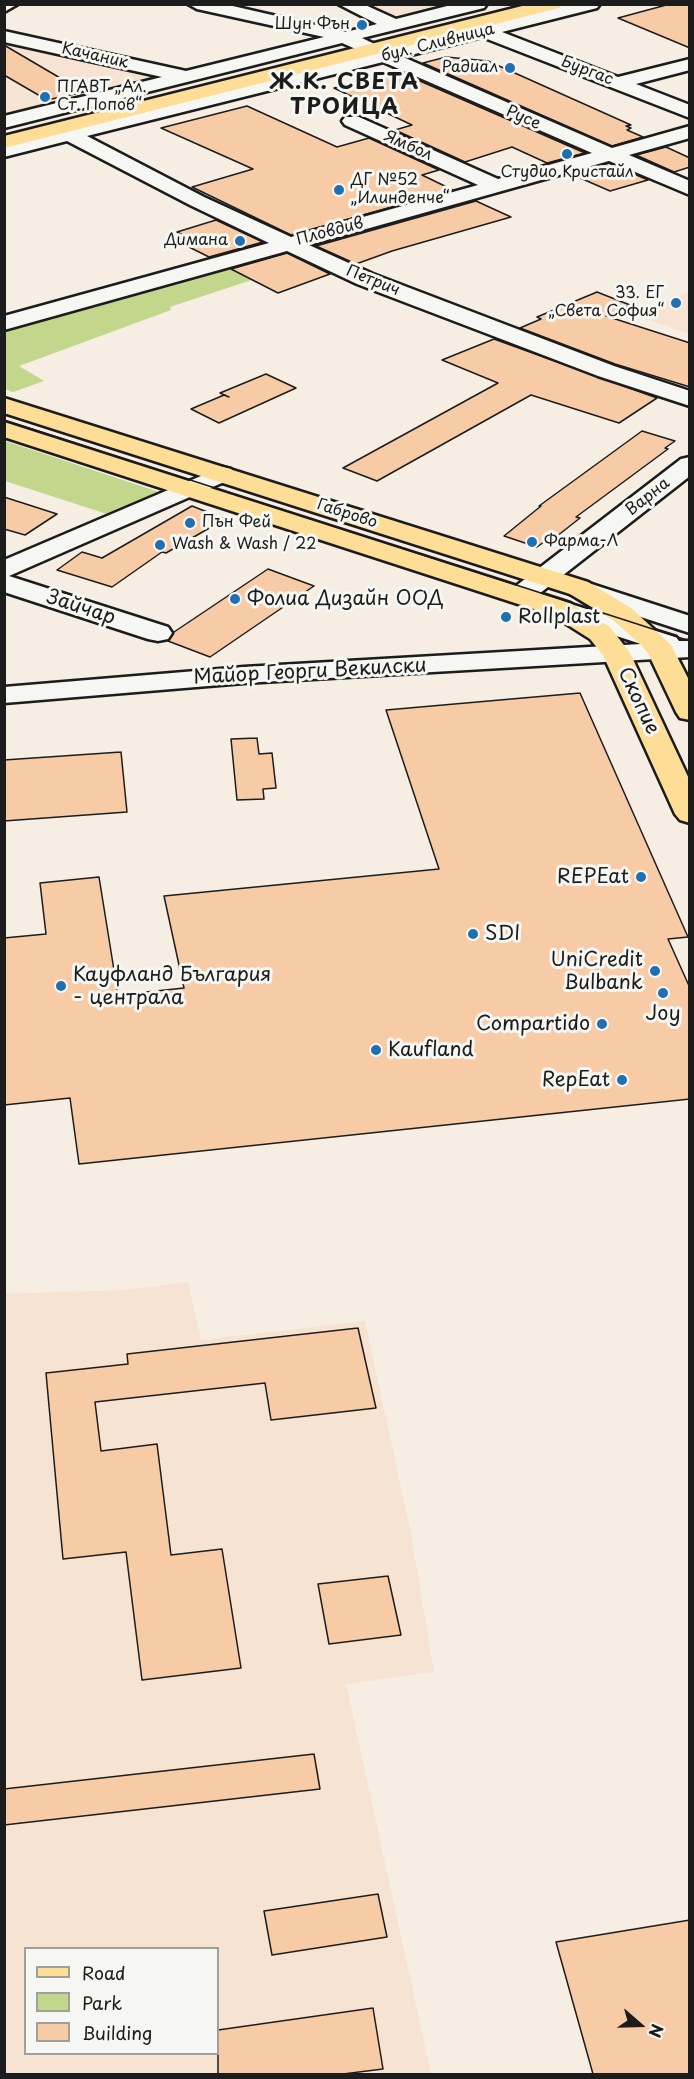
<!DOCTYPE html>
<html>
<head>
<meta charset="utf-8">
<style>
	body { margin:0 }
	#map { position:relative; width:694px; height:2079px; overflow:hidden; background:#f6ede3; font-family:"Playpen Sans",sans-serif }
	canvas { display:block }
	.frame { position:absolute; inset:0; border:6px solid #1c1c1c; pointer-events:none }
	.legend { position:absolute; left:24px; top:1947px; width:195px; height:108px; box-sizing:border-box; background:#f6f6f2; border:2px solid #9f9f9c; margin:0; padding:8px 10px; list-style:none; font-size:18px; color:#1c1c1c }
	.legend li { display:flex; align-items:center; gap:12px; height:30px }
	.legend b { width:30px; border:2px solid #9f9f9c }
	.north { position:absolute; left:610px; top:1995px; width:60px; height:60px; -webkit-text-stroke:4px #f6f6f2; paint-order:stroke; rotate:110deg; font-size:16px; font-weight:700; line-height:24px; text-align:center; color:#1c1c1c }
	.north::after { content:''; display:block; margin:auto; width:21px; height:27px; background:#1c1c1c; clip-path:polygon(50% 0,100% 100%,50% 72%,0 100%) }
</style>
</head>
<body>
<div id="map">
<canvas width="694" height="2079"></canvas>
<div class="frame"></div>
<ul class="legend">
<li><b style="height:8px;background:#fedd96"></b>Road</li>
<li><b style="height:16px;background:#c2d68c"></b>Park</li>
<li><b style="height:16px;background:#f8cba7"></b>Building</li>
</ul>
<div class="north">N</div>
</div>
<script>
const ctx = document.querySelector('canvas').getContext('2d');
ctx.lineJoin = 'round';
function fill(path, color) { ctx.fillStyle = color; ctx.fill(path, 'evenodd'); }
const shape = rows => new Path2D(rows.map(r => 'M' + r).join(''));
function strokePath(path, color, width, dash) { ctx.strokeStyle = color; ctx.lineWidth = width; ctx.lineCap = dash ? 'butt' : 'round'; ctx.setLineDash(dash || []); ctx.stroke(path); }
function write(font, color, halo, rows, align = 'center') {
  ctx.font = font + ' "Playpen Sans",sans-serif'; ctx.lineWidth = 6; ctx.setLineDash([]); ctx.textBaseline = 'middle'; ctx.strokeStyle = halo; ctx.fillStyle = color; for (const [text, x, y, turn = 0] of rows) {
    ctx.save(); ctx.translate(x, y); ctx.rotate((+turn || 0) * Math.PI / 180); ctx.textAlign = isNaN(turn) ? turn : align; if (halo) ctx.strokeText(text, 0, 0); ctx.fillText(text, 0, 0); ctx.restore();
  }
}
const built = shape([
	[364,5,447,5,396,16],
	[5,41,165,78,5,117],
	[689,292,689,334,635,315],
	[188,1282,201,1340,365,1321,411,1534,434,1672,346,1684,431,2074,5,2074,5,1294,123,1290],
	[26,1948,218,1948,218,2054,26,2054]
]);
const green = shape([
	[278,254,303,263,170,307,171,310,19,366,44,381,13,392,5,389,5,332],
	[5,441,159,492,110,515,5,481]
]);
const building = shape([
	[670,4,690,4,690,48,618,18,670,4],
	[4,45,84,92,47,100,4,75,4,45],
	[446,57,488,61,631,125,626,126,631,128,627,130,643,137,612,146,423,63,446,57],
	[397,71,585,153,547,163,512,147,465,162,395,130,412,125,334,88,397,71],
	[247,106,337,147,369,138,439,170,422,175,453,190,291,235,192,187,253,169,161,128,247,106],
	[666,147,690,158,690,167,674,172,636,155,666,147],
	[609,163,648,180,610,191,571,174,609,163],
	[476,201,511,217,392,251,356,264,316,246,476,201],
	[216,220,263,242,209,257,181,243,192,240,177,232,216,220],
	[287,253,330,274,278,293,231,269,287,253],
	[597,292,630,305,606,316,690,343,690,387,615,364,520,328,541,319,537,317,597,292],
	[494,339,657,398,619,423,531,395,377,481,343,468,498,383,442,360,494,339],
	[266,374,296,388,219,423,191,409,224,395,229,397,220,393,266,374],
	[642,431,675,441,665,448,668,449,576,517,580,518,552,540,548,539,537,547,504,536,541,506,539,506,642,431],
	[4,497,57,514,25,535,4,529,4,497],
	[192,506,225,519,166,553,162,552,112,587,57,570,82,552,102,558,192,506],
	[268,569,314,586,210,657,168,641,174,632,268,569],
	[580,693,688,937,668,939,690,988,690,1099,79,1164,70,1098,4,1105,4,938,46,934,40,883,99,877,118,995,184,988,164,896,439,869,386,710,580,693],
	[257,738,259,754,272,753,276,788,263,789,264,799,237,800,231,739,257,738],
	[121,752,127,812,4,821,4,760,121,752],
	[358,1328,376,1408,271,1420,265,1383,95,1402,101,1451,157,1444,171,1555,222,1549,241,1668,142,1680,126,1552,63,1559,46,1373,128,1364,127,1354,358,1328],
	[388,1576,401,1635,329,1644,318,1584,388,1576],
	[314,1754,320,1789,4,1825,4,1789,314,1754],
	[378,1894,387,1937,272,1955,264,1911,378,1894],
	[690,1920,690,2074,593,2074,556,1942,690,1920],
	[373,2008,383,2069,343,2074,218,2074,218,2030,373,2008]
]);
const minor = shape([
	[4,4,18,4,4,12,4,4],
	[188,4,224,4,346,32,377,24,338,4,363,4,396,19,455,4,487,4,484,8,362,38,387,50,568,4,600,4,597,8,502,32,618,77,690,59,690,70,636,84,690,105,690,118,482,37,403,57,612,148,690,126,690,138,629,155,690,181,690,195,609,161,309,245,373,274,614,366,690,391,690,406,598,376,357,284,287,251,4,330,4,316,269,243,190,205,67,141,4,157,4,145,367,54,342,43,4,128,4,116,162,77,4,42,4,31,186,71,324,37,197,9,188,4],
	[383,62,592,153,498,179,359,117,345,117,342,121,345,125,478,185,291,237,204,197,87,136,383,62],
	[690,457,690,476,530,601,521,603,512,601,508,595,512,589,681,459,690,457],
	[222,467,231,469,234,474,231,479,9,576,168,627,172,633,168,639,158,641,148,639,4,592,4,560,222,467],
	[579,580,690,616,690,633,570,594,566,588,570,582,579,580],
	[561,601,676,637,679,641,690,641,690,657,244,683,4,703,4,687,244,667,641,644,552,615,548,609,552,603,561,601]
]);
const major = shape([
	[530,4,562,4,559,8,4,148,4,136,530,4],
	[4,398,588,582,631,608,671,645,690,682,690,720,680,718,676,712,648,653,640,644,613,620,570,594,4,413,4,398],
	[4,422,570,603,610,627,630,653,690,781,690,823,680,820,675,814,603,655,590,639,552,615,4,437,4,422]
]);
const tram = shape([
	[4,420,690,641]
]);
const markers = [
	[362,25,6,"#1f6fb2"],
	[510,68,6,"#1f6fb2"],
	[45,97,6,"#1f6fb2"],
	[567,154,6,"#1f6fb2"],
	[339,190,6,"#1f6fb2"],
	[240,241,6,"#1f6fb2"],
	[676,303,6,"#1f6fb2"],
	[190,523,6,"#1f6fb2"],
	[532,542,6,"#1f6fb2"],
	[160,545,6,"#1f6fb2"],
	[235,599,6,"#1f6fb2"],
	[506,617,6,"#1f6fb2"],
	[641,877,6,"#1f6fb2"],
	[473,934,6,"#1f6fb2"],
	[655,971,6,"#1f6fb2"],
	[61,986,6,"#1f6fb2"],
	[663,993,6,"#1f6fb2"],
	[602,1024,6,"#1f6fb2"],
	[376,1050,6,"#1f6fb2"],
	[622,1080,6,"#1f6fb2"]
];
const farPoinames = [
	["Шун Фън",350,25,"right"],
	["Радиал",498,68,"right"],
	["ПГАВТ „Ал.",57,88],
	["Ст. Попов“",57,106],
	["Студио Кристайл",567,173,"center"],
	["ДГ №52",351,181],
	["„Илинденче“",351,199],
	["Димана",228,241,"right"],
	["33. ЕГ",664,294,"right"],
	["„Света София“",664,312,"right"],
	["Пън Фей",202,523],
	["Фарма-Л",544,542],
	["Wash & Wash / 22",172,545]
];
const farStreetnames = [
	["бул. Сливница",438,43,-14],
	["Качаник",95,56,13],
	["Бургас",587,71,21],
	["Русе",523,118,24],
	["Ямбол",408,146,24],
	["Пловдив",330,232,-15],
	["Петрич",373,281,22],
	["Варна",648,497,-38],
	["Габрово",347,514,18]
];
const poiNames = [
	["Фолиа Дизайн ООД",247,599],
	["Rollplast",518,617],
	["REPEat",629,877,"right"],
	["SDI",485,934],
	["UniCredit",643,960,"right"],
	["Bulbank",643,983,"right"],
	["Кауфланд България",73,975],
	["- централа",73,998],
	["Joy",663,1014,"center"],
	["Compartido",590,1024,"right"],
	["Kaufland",388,1050],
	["RepEat",610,1080,"right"]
];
const streetNames = [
	["Зайчар",81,608,18],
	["Майор Георги Векилски",310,672,-3],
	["Скопие",638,701,65]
];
const farDistrictnames = [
	["Ж.К. СВЕТА",345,83],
	["ТРОИЦА",345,108]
];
fill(built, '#f7e3d1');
fill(green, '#c2d68c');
fill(building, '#f8cba7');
strokePath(building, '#1c1c1c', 1.5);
strokePath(minor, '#1c1c1c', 5);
strokePath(major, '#1c1c1c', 5);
fill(minor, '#f6f6f2');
fill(major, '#fedd96');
strokePath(tram, '#1c1c1c', 1.5);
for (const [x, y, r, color] of markers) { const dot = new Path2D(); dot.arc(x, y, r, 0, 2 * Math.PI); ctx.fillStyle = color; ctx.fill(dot); strokePath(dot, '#f6f6f2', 2); }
write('16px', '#1c1c1c', '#f6f6f2', farPoinames, 'left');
write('16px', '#1c1c1c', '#f6f6f2', farStreetnames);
write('20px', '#1c1c1c', '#f6f6f2', poiNames, 'left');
write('20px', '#1c1c1c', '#f6f6f2', streetNames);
ctx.letterSpacing = '1.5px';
write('bold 22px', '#1c1c1c', '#f6f6f2', farDistrictnames);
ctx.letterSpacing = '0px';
</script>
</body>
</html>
